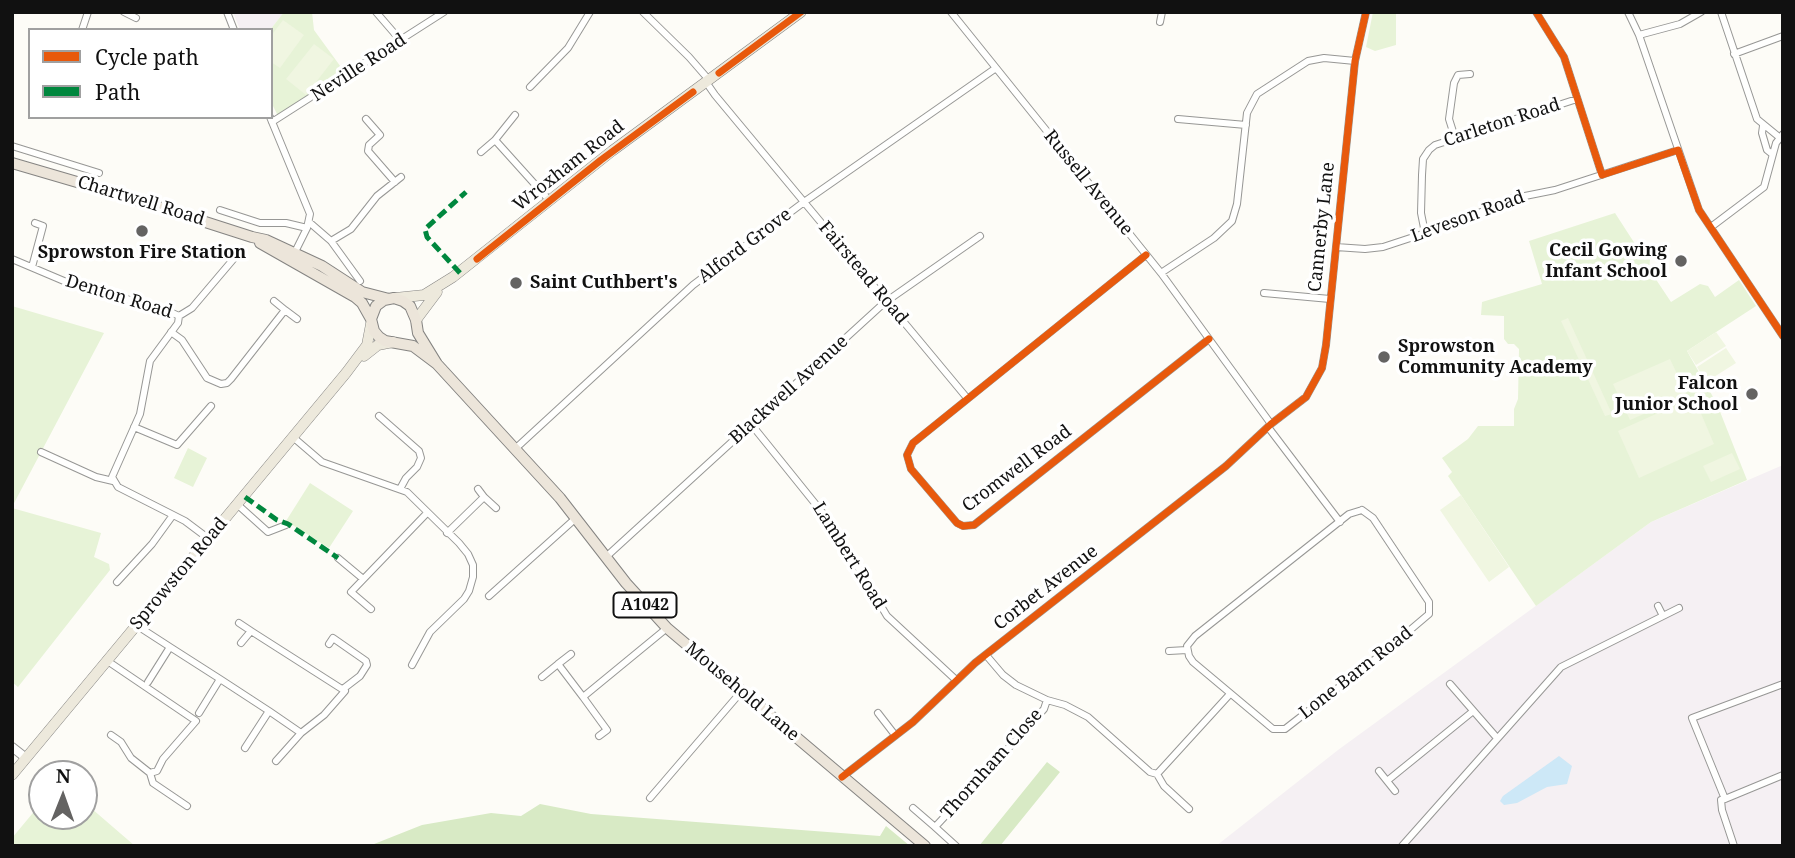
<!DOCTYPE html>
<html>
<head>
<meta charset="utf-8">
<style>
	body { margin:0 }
	#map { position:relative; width:1795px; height:858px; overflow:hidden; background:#fdfcf7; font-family:"Noto Serif",serif }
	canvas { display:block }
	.frame { position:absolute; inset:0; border:14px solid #111; pointer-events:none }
	.legend { position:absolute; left:28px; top:28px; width:245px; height:91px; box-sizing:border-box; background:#fff; border:2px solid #a0a0a0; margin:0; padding:9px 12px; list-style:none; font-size:21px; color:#111 }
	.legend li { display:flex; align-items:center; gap:14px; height:35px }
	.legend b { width:35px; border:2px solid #a0a0a0 }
	.north { position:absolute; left:28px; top:760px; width:70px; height:70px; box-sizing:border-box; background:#fff; border:2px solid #a0a0a0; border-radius:50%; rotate:1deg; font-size:19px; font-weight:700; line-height:28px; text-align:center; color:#111 }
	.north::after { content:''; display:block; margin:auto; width:24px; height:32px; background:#646362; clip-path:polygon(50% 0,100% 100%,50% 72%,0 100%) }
</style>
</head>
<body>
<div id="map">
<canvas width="1795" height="858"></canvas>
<div class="frame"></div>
<ul class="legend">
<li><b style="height:9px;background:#e8590c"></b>Cycle path</li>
<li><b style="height:9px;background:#00873e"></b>Path</li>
</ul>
<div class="north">N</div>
</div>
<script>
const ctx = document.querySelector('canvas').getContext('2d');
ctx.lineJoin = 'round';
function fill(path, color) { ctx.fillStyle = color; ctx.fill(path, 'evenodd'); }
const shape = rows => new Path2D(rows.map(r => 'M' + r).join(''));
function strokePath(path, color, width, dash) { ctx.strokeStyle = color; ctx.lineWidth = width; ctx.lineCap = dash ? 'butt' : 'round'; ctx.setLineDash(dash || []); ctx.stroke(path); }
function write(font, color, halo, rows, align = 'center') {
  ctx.font = font + ' "Noto Serif",serif'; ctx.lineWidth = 7; ctx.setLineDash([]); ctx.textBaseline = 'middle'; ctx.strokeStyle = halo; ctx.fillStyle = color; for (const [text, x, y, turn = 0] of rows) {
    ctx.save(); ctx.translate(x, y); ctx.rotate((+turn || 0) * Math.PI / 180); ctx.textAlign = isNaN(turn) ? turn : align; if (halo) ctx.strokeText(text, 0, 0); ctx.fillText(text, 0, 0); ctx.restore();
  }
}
const industrial = shape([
	[233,12,284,12,270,30,240,30],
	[1783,465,1783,846,1216,846,1338,750,1651,522]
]);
const green = shape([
	[284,12,312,12,314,30,346,74,279,118,271,102,270,30],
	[1373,12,1396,12,1396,45,1375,51,1366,47],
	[1615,213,1637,247,1644,241,1651,251,1649,269,1671,302,1700,284,1708,286,1715,297,1739,280,1756,306,1687,351,1717,404,1747,480,1651,522,1536,606,1448,476,1452,472,1442,458,1468,439,1478,426,1514,426,1514,409,1518,399,1519,349,1514,344,1508,344,1504,339,1504,316,1481,315,1482,302,1542,284,1529,241],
	[12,306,104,333,12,507],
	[188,448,207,458,193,487,174,478],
	[310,483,353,511,329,548,286,521],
	[12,508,101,533,94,557,109,564,110,570,18,687,12,682],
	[42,802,42,816,84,816,84,802,135,846,12,846,12,838]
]);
const forest = shape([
	[1047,762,1060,772,1000,846,979,846],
	[540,804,591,814,880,836,886,826,910,846,369,846,422,825,491,813,521,816]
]);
const pitch = shape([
	[283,20,304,35,280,68,271,62,271,36],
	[314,44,334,59,306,95,286,79],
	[1568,318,1612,414,1605,416,1561,321],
	[1716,332,1726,346,1696,365,1687,351],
	[1726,348,1736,363,1706,382,1697,367],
	[1670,359,1687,395,1630,420,1613,384],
	[1694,397,1714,444,1639,478,1618,431],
	[1732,453,1740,469,1711,482,1703,466],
	[1461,495,1509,567,1489,582,1440,510]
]);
const water = shape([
	[1559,756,1572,766,1567,784,1547,787,1517,803,1504,805,1500,801,1503,796]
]);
const minor = shape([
	[124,12,136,18],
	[227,12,234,30],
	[376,12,401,41],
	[643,12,689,57,709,80],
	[951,12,1161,273,1271,424],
	[1536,12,1564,57,1602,175],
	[1628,12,1639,35,1699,210,1783,336],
	[1721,12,1757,119,1779,137],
	[1160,22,1162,12],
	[82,30,88,12],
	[1639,35,1680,24,1701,12],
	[1734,54,1783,36],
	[706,82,715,95,967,398],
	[530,87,568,48,590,12],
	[515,115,495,140,549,200],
	[270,117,310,214,307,228,295,252],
	[366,119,380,135,369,145,368,151,395,182],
	[1178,119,1246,125],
	[272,122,444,12],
	[1763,126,1762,133,1767,150,1772,154],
	[1455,138,1449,119,1454,83,1458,75,1470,74],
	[12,146,99,173],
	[481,152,495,140],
	[220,210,260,223,286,223,307,228],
	[309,222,331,241,360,281],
	[1711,227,1764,187,1776,143,1783,134],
	[1425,233,1421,213,1422,175,1423,159,1429,150,1435,145,1577,99],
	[331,241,351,229,377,196,401,177],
	[1336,247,1365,249,1383,247,1459,222,1510,199,1555,190,1678,150],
	[1146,255,913,443,907,455,911,469,957,523,963,526,974,525,1209,339],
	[12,259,71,284,164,309,179,316,192,308,242,249],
	[32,267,43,226,35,223],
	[1161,273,1214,238,1232,221,1237,204,1247,113,1257,94,1308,61,1324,58,1355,61],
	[1264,293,1330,299],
	[274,301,285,310],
	[179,316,178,323,150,361,140,414,112,477,118,487,185,521,209,539],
	[171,332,182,340,207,378,221,384,227,383,231,379,285,310,297,319],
	[379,416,419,451,421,458,417,467,406,478,400,489],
	[751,424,834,527,887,616,955,679],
	[134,427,177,445,211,406],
	[1268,427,1340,522],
	[294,438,322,462,407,492,459,543,468,554,473,565,473,577,469,591,464,599,430,632,412,665],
	[515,449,693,285,804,202,996,68],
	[41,452,96,477,113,481],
	[484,497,496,508],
	[238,505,268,532,286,525],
	[1362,510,1373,518,1429,602,1429,614,1383,653,1285,729,1273,729,1193,662,1189,656,1187,646,1195,636,1349,514,1362,510],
	[447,533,484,497,478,489],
	[607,556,884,303,980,236],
	[338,558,362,578],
	[117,582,152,544,173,515],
	[489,596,576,518],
	[1658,606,1663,616],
	[371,609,351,592,427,513],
	[239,623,251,631],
	[136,625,170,647,148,682],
	[241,643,251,631,345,691,324,715,301,733],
	[329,644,333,638,366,661,367,665,360,676,343,689],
	[170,647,220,679,199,713],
	[1169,651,1187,650],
	[986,655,1003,675,1016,685,1047,700,1065,705,1088,717,1150,772,1157,774,1164,786,1189,809],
	[106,660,196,721,163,759,157,771,150,773],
	[558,664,571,654],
	[542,677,558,664,583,697,667,628],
	[220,679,269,711,245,748],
	[1450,684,1497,738],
	[583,697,607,730,599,736],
	[269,711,301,733,276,761],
	[878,713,895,735],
	[111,735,121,742,131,758,150,773,153,783,187,806],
	[1379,771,1387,781,1472,712],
	[1157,774,1230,694],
	[842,777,913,722,975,663,1226,466,1271,424,1306,397,1322,368,1326,345,1355,61,1366,12],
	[1387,781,1395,791],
	[650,798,741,692],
	[1725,799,1783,775],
	[913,808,935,827,1029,726,1044,709,1047,700],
	[935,827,956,846],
	[1402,846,1561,667,1679,608],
	[1734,846,1722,810,1721,800,1725,799,1692,718,1783,684]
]);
const tertiary = shape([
	[12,747,26,758]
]);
const primary = shape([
	[395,298,424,295,453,277,612,151,801,12],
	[416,320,437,292],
	[364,356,378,345,393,342],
	[12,775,346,373,367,345,371,324]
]);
const trunk = shape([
	[12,163,118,194,252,237,266,240,322,266,362,292,389,299],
	[260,243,355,297,362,303,371,319],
	[437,364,413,346,385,341,379,337,374,331,371,319,376,306,384,300,394,298,403,301,410,306,416,320,418,333,437,364,560,498,626,583,667,628,925,846]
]);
const quiet = shape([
	[460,273,427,237,425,229,466,192],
	[245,497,277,520,288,524,338,558]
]);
const cycleway = shape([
	[1536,12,1564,57,1602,175,1678,150,1699,210,1783,336],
	[719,73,801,12],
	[1146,255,913,443,907,455,911,469,957,523,963,526,974,525,1209,339],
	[477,259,601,160,693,92],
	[842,777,913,722,975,663,1226,466,1271,424,1306,397,1322,368,1326,345,1355,61,1366,12]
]);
const markers = [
	[142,231,7,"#646362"],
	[1681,261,7,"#646362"],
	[516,283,7,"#646362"],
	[1384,357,7,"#646362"],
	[1752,394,7,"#646362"]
];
const shields = [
	[645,605,63]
];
const shieldNames = [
	["A1042",645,605]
];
const streetNames = [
	["Neville Road",359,68,-33],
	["Carleton Road",1502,123,-18],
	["Wroxham Road",569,166,-38],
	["Russell Avenue",1088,183,51],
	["Chartwell Road",141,201,17],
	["Leveson Road",1468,217,-20],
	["Cannerby Lane",1322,227,-84],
	["Alford Grove",745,246,-37],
	["Fairstead Road",863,273,50],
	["Denton Road",119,297,17],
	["Blackwell Avenue",789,390,-42],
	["Cromwell Road",1017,469,-37],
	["Lambert Road",849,556,58],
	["Sprowston Road",179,574,-50],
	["Corbet Avenue",1046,588,-38],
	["Lone Barn Road",1356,673,-38],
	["Mousehold Lane",742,692,40],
	["Thornham Close",992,764,-48]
];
const poiNames = [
	["Cecil Gowing",1667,251],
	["Infant School",1667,272],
	["Sprowston Fire Station",142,253,"center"],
	["Saint Cuthbert's",530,283,"left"],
	["Sprowston",1398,347,"left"],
	["Community Academy",1398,368,"left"],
	["Falcon",1738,384],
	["Junior School",1738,405]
];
fill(industrial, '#f5f0f3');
fill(green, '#e7f3d7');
fill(forest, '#d8eac5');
fill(pitch, '#f0f6e1');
fill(water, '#cde8f7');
strokePath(minor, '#979795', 8);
strokePath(tertiary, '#979795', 10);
strokePath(primary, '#858482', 11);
strokePath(trunk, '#858482', 12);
strokePath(minor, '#fffffe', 6);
strokePath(tertiary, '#fffffe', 8);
strokePath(primary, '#ede9dc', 10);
strokePath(trunk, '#ece5da', 10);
strokePath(quiet, '#00873e', 5, [10, 5]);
strokePath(cycleway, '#e8590c', 7);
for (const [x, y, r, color] of markers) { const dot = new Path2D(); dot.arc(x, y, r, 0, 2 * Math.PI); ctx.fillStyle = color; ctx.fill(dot); strokePath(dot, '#fff', 2.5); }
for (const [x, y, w] of shields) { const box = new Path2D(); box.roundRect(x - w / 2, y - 12.5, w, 25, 5); ctx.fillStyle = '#fff'; ctx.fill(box); strokePath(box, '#111', 2); }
write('bold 16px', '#111', null, shieldNames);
write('18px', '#111', '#fff', streetNames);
write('bold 18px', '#111', '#fff', poiNames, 'right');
</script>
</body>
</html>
